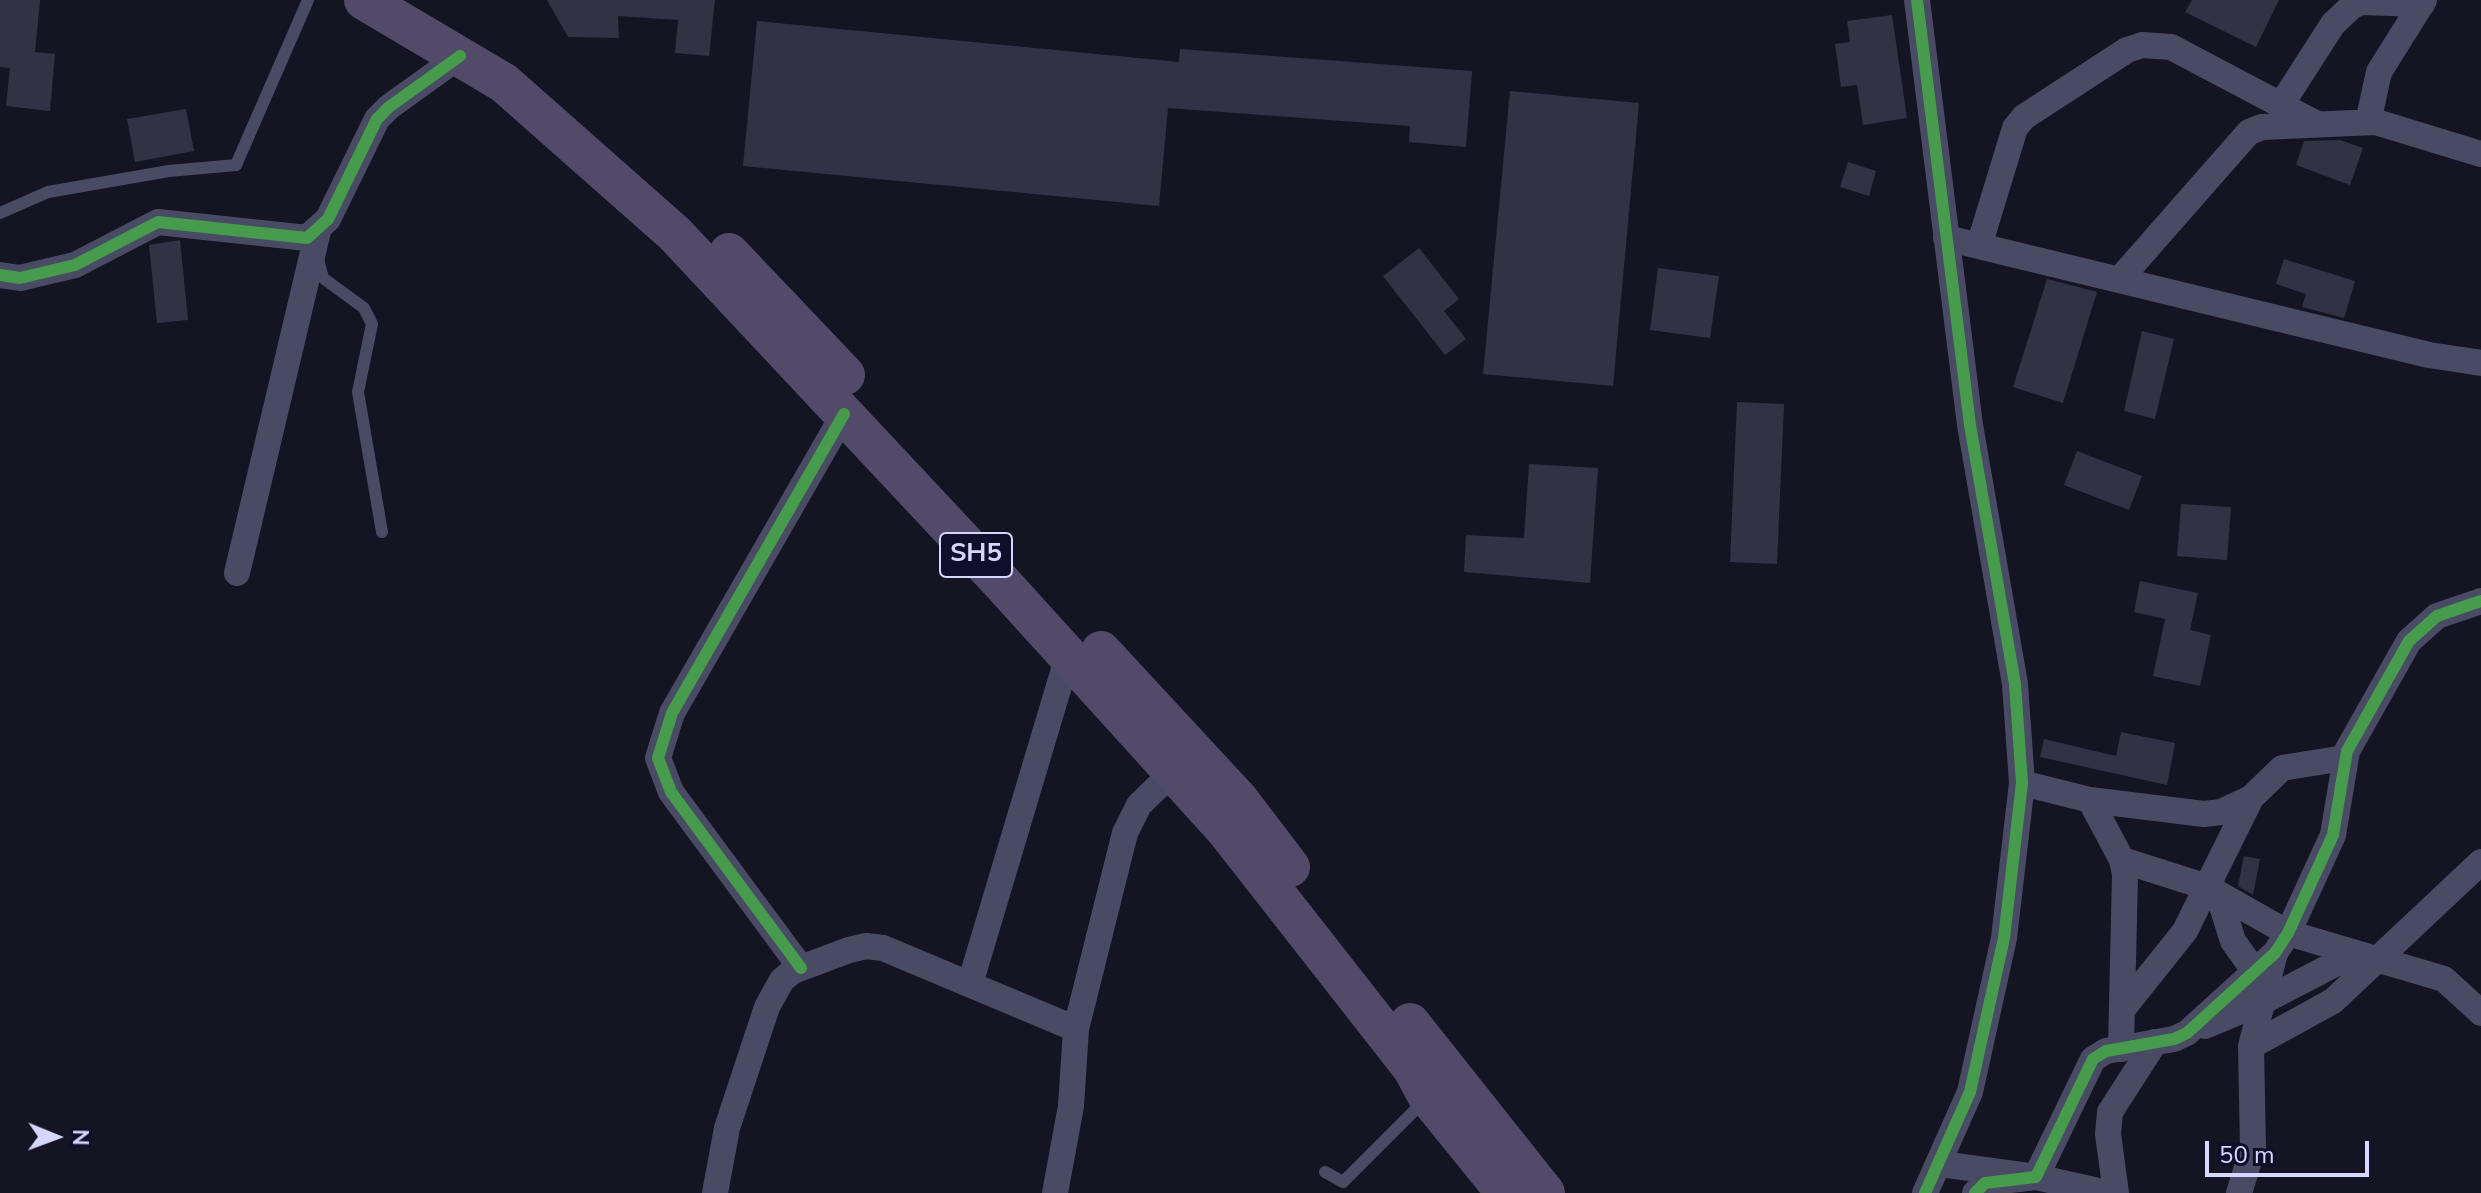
<!DOCTYPE html>
<html>
<head>
<meta charset="utf-8">
<style>
	body { margin:0 }
	#map { position:relative; width:2481px; height:1193px; overflow:hidden; background:#151423; font-family:"Nunito Sans",sans-serif }
	canvas { display:block }
	.north { position:absolute; left:16px; top:1097px; width:80px; height:80px; -webkit-text-stroke:6px #100e29; paint-order:stroke; rotate:91deg; font-size:22px; font-weight:700; line-height:32px; text-align:center; color:#d6d6ff }
	.north::after { content:''; display:block; margin:auto; width:28px; height:36px; background:#d6d6ff; clip-path:polygon(50% 0,100% 100%,50% 72%,0 100%) }
	.scale { position:absolute; left:2205px; top:1141px; width:164px; height:36px; box-sizing:border-box; border:4px solid #d6d6ff; border-top:0; padding-left:10px; font-size:24px; line-height:28px; white-space:nowrap; color:#d6d6ff; -webkit-text-stroke:6px #100e29; paint-order:stroke }
</style>
</head>
<body>
<div id="map">
<canvas width="2481" height="1193"></canvas>
<div class="north">N</div>
<div class="scale">50 m</div>
</div>
<script>
const ctx = document.querySelector('canvas').getContext('2d');
ctx.lineJoin = 'round';
function fill(path, color) { ctx.fillStyle = color; ctx.fill(path, 'evenodd'); }
const shape = rows => new Path2D(rows.map(r => 'M' + r).join(''));
function strokePath(path, color, width, dash) { ctx.strokeStyle = color; ctx.lineWidth = width; ctx.lineCap = dash ? 'butt' : 'round'; ctx.setLineDash(dash || []); ctx.stroke(path); }
function write(font, color, halo, rows, align = 'center') {
  ctx.font = font + ' "Nunito Sans",sans-serif'; ctx.lineWidth = 6; ctx.setLineDash([]); ctx.textBaseline = 'middle'; ctx.strokeStyle = halo; ctx.fillStyle = color; for (const [text, x, y, turn = 0] of rows) {
    ctx.save(); ctx.translate(x, y); ctx.rotate((+turn || 0) * Math.PI / 180); ctx.textAlign = isNaN(turn) ? turn : align; if (halo) ctx.strokeText(text, 0, 0); ctx.fillText(text, 0, 0); ctx.restore();
  }
}
const building = shape([
	[0,0,40,0,35,52,55,54,50,111,6,106,10,68,0,67],
	[547,0,715,0,709,56,675,53,678,20,618,16,619,38,568,37],
	[2192,0,2279,0,2256,47,2185,12],
	[1892,15,1907,118,1863,125,1857,85,1841,87,1835,44,1850,42,1847,21],
	[757,21,1179,62,1180,49,1472,71,1466,147,1409,142,1410,126,1168,108,1159,206,743,166],
	[1510,91,1639,103,1613,386,1483,374],
	[186,109,194,151,135,162,127,119],
	[2340,140,2363,148,2350,185,2296,165,2304,141],
	[1848,162,1876,171,1869,196,1840,187],
	[180,240,188,320,157,323,149,245],
	[1419,248,1459,299,1444,311,1466,339,1445,355,1383,276],
	[2284,259,2355,281,2344,318,2302,307,2306,294,2276,284],
	[1658,268,1719,276,1710,338,1650,330],
	[2047,279,2097,292,2063,403,2013,387],
	[2142,331,2174,339,2155,419,2124,411],
	[1737,402,1784,404,1777,564,1730,562],
	[2077,451,2142,476,2129,510,2064,485],
	[1529,464,1598,468,1590,583,1464,572,1466,535,1524,538],
	[2181,504,2231,507,2227,560,2177,556],
	[2140,581,2198,593,2190,630,2211,635,2200,686,2153,676,2165,619,2134,612],
	[2121,732,2175,743,2167,785,2040,757,2044,739,2116,756],
	[2244,856,2260,859,2253,895,2238,886]
]);
const lane = shape([
	[0,213,48,192,169,171,236,165,308,0],
	[318,259,323,278,364,308,372,324,358,392,382,532],
	[1325,1172,1343,1182,1425,1100]
]);
const street = shape([
	[1917,0,1970,425,2015,684,2022,783,2004,938,1970,1092,1925,1193],
	[2281,105,2333,24,2352,6,2361,2,2422,4],
	[2368,122,2379,72,2424,0],
	[1946,238,2429,355,2481,363],
	[1979,246,2015,128,2024,117,2127,50,2142,45,2171,47,2317,124],
	[0,275,20,278,75,265,158,222,307,238,328,219,377,119,389,107,460,56],
	[2119,280,2249,132,2262,127,2376,122,2481,154],
	[237,573,318,231],
	[2022,783,2090,800,2122,860,2125,874,2121,1049],
	[2090,800,2204,814,2221,812,2251,798,2282,768,2344,758],
	[2122,860,2207,887,2288,933,2444,979,2481,1013],
	[2218,893,2233,941,2255,972],
	[801,968,671,792,658,758,672,713,844,414],
	[970,984,1068,656],
	[2122,1010,2185,931,2251,798],
	[2205,1026,2262,1002,2356,953],
	[2251,1046,2333,1001,2481,862],
	[1941,1164,2036,1177,2107,1193],
	[715,1193,727,1128,767,1007,782,980,793,971,849,950,866,946,883,948,1076,1029],
	[1055,1193,1071,1106,1076,1029,1125,833,1139,805,1173,772],
	[1975,1193,1985,1183,2036,1177,2093,1059,2106,1051,2174,1039,2187,1033,2275,953,2288,933,2333,835,2347,751,2409,641,2437,616,2481,601],
	[2116,1193,2108,1134,2110,1112,2155,1042],
	[2239,1193,2253,1148,2251,1046,2275,953]
]);
const primary = shape([
	[364,0,504,83,675,234,1001,582,1225,829,1413,1069,1428,1097,1506,1193],
	[729,253,845,375],
	[1101,651,1239,800,1290,867],
	[1410,1023,1545,1193]
]);
const cycleway = shape([
	[1917,0,1970,425,2015,684,2022,783,2004,938,1970,1092,1925,1193],
	[0,275,20,278,75,265,158,222,307,238,328,219,377,119,389,107,460,56],
	[801,968,671,792,658,758,672,713,844,414],
	[1975,1193,1985,1183,2036,1177,2093,1059,2106,1051,2174,1039,2187,1033,2275,953,2288,933,2333,835,2347,751,2409,641,2437,616,2481,601]
]);
const shields = [
	[976,555,72]
];
const shieldNames = [
	["SH5",976,555]
];
fill(building, '#333245');
strokePath(lane, '#494a64', 12);
strokePath(street, '#494a64', 26);
strokePath(primary, '#514b69', 40);
strokePath(cycleway, '#469c4c', 12);
for (const [x, y, w] of shields) { const box = new Path2D(); box.roundRect(x - w / 2, y - 22, w, 44, 6); ctx.fillStyle = '#100e29'; ctx.fill(box); strokePath(box, '#d6d6ff', 2); }
write('bold 26px', '#d6d6ff', null, shieldNames);
</script>
</body>
</html>
